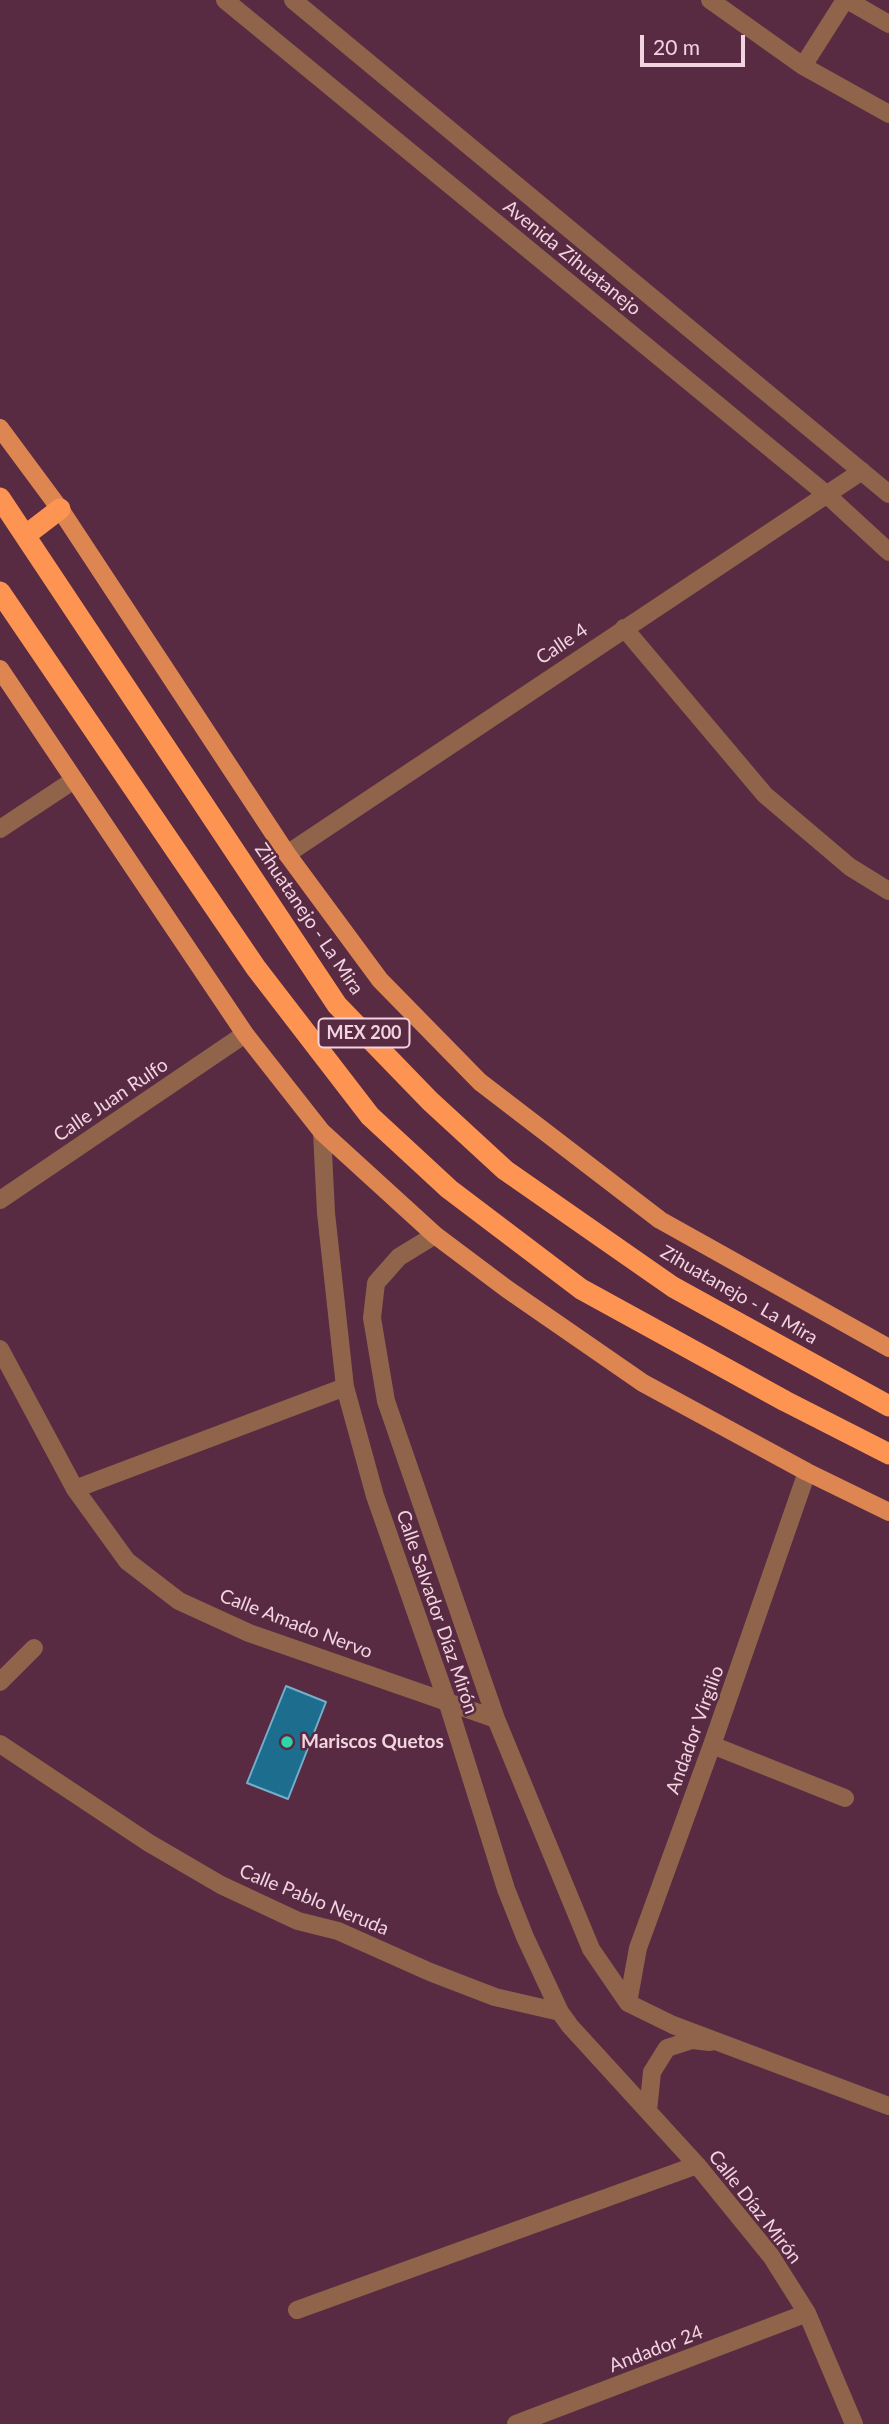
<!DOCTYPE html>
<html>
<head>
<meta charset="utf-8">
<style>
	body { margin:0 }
	#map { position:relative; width:889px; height:2424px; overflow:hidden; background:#582b42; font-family:Lato,sans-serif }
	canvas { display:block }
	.scale { position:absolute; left:640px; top:35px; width:105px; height:32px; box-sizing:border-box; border:4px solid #f1d4e0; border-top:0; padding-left:9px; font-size:21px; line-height:24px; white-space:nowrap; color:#f1d4e0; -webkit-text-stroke:5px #582b42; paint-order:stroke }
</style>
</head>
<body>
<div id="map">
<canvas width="889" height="2424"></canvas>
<div class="scale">20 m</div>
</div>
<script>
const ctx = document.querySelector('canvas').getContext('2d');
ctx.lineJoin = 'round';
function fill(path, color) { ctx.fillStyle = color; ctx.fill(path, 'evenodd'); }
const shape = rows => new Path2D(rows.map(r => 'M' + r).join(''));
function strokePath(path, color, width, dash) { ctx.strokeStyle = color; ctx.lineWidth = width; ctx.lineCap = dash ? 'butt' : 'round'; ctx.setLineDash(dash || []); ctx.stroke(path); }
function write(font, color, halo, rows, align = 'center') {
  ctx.font = font + ' Lato,sans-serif'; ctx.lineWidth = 5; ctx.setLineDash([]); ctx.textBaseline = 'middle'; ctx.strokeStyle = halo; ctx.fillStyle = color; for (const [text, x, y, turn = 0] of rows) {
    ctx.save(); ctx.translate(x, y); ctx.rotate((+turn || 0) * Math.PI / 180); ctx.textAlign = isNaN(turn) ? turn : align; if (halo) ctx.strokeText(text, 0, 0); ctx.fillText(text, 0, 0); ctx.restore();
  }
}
const building = shape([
	[286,1686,326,1702,288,1799,247,1783,286,1686]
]);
const minor = shape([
	[225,0,826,494,889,552],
	[293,0,889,494],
	[710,0,803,66,889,114],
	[847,0,889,24],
	[803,66,845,0],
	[624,628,765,795,850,867,889,891],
	[0,829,74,780],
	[287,854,862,471],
	[322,1132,326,1213,345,1387,375,1496,447,1701,506,1889,525,1937,560,2012,570,2026,697,2165,771,2256,807,2313,854,2424],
	[0,1200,245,1034],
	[435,1235,399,1257,376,1283,372,1318,386,1401,496,1719,591,1949,628,2003,673,2025,889,2106],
	[0,1349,75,1489,127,1561,179,1601,249,1633,496,1719],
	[75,1489,345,1387],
	[0,1682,34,1648],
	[0,1744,149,1843,221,1885,298,1921,338,1931,430,1972,495,1997,560,2012],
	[712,1745,845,1798],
	[628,2003,638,1948,712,1745,807,1472],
	[648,2111,652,2072,667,2048,692,2040,710,2042],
	[297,2310,697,2165],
	[516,2424,807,2313]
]);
const major = shape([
	[0,428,60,509,287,854,380,980,480,1082,660,1220,889,1348],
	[0,669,245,1034,322,1132,435,1235,507,1289,643,1383,807,1472,889,1512]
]);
const highway = shape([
	[0,498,337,1005,430,1101,505,1170,673,1287,889,1406],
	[26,535,60,509],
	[0,592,256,968,370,1116,449,1189,581,1289,785,1401,889,1454]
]);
const markers = [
	[287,1742,7,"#2fd4aa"]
];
const shields = [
	[364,1033,91]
];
const shieldNames = [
	["MEX 200",364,1033]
];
const streetNames = [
	["Avenida Zihuatanejo",572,258,39],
	["Calle 4",562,644,-34],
	["Zihuatanejo - La Mira",309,919,56],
	["Calle Juan Rulfo",111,1100,-34],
	["Zihuatanejo - La Mira",739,1295,30],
	["Calle Salvador Díaz Mirón",437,1612,71],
	["Calle Amado Nervo",296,1624,21],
	["Andador Virgilio",695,1730,-70],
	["Calle Pablo Neruda",314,1900,22],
	["Calle Díaz Mirón",755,2207,52],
	["Andador 24",656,2349,-21]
];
const poiNames = [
	["Mariscos Quetos",301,1742]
];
fill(building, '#1c6d8e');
strokePath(building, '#75aecb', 2);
strokePath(minor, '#8f644b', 18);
strokePath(major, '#de8651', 18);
strokePath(highway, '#fd9452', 21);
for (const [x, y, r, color] of markers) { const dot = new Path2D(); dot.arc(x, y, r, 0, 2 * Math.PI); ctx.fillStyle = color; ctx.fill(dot); strokePath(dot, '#582b42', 2.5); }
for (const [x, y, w] of shields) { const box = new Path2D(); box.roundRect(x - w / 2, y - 14.5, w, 29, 5); ctx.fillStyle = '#582b42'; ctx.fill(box); strokePath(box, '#f1d4e0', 2); }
write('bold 18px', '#f1d4e0', null, shieldNames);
write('19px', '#f1d4e0', '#582b42', streetNames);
write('bold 19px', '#f1d4e0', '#582b42', poiNames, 'left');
</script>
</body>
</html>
